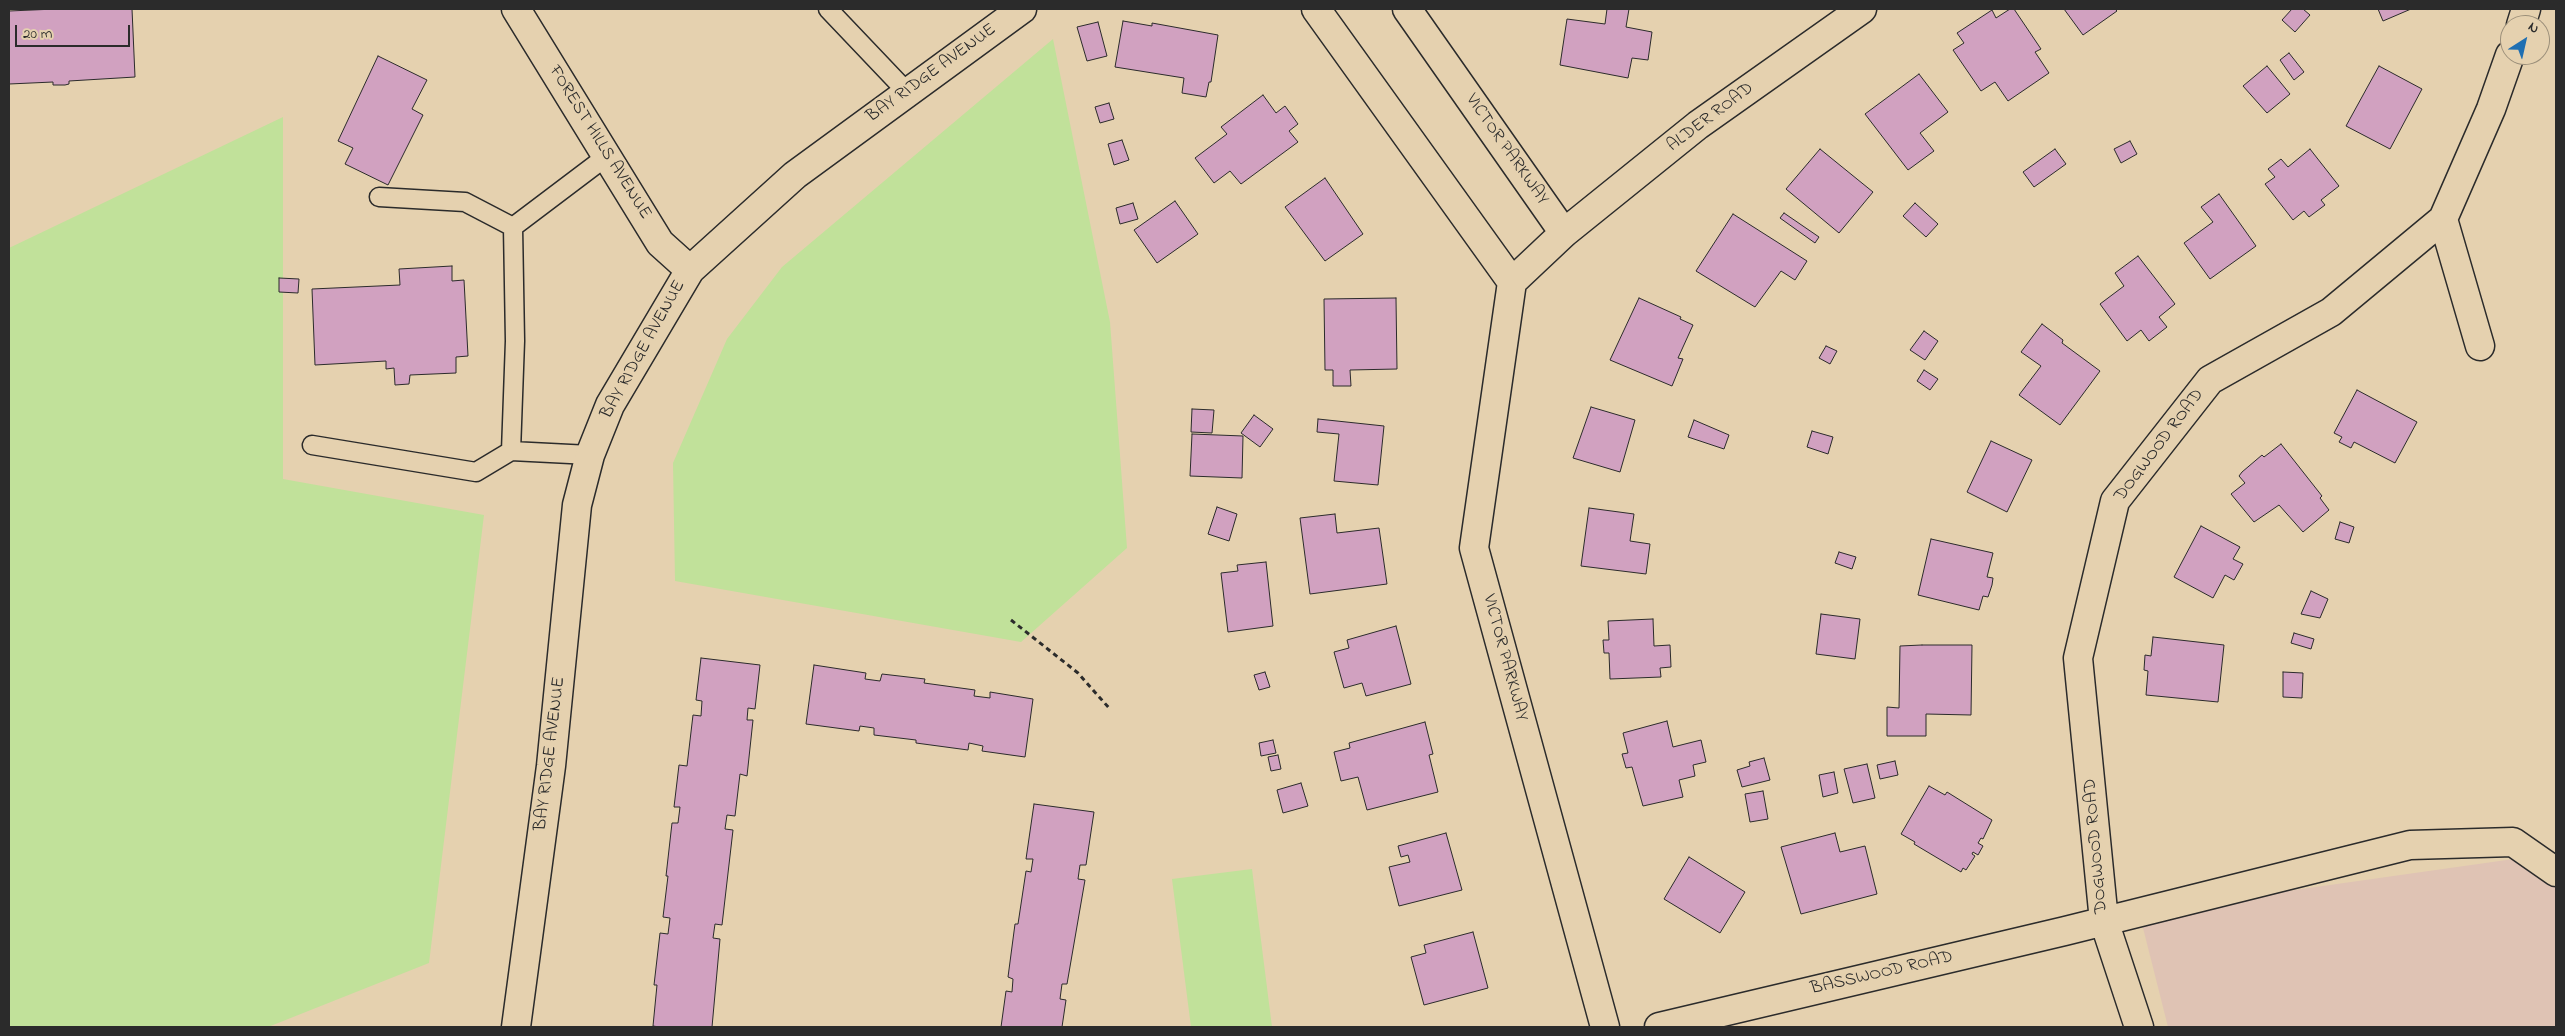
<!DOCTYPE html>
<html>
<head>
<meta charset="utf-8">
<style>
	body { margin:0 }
	#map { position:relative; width:2565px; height:1036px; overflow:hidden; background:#e5d1af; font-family:"Indie Flower",sans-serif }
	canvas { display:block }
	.frame { position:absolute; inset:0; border:10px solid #2b2b2b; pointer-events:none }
	.north { position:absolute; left:2500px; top:15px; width:50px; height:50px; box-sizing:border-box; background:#e5d1af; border:1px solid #9b8f7a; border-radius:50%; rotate:35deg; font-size:14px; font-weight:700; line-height:20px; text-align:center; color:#2b2b2b }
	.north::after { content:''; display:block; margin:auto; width:18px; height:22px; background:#1f6fb2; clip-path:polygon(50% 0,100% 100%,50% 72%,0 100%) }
	.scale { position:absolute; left:15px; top:25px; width:115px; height:22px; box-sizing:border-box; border:2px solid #2b2b2b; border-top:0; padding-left:6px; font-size:15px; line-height:18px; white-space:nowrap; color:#2b2b2b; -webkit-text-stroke:4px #e5d1af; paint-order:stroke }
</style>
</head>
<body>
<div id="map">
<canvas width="2565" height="1036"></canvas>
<div class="frame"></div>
<div class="north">N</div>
<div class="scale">20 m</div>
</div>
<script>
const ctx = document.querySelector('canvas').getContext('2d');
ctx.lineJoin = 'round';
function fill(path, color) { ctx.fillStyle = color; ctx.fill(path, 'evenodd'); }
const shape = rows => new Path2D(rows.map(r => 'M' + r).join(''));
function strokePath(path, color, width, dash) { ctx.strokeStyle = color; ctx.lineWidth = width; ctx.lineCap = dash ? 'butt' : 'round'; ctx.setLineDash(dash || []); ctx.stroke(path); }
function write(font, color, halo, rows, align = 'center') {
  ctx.font = font + ' "Indie Flower",sans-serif'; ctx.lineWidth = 5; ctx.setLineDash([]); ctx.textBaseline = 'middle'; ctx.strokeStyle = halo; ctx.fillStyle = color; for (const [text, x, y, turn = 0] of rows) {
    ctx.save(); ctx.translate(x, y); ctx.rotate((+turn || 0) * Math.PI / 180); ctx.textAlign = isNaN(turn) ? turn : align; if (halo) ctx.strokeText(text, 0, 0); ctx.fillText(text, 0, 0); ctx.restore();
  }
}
const built = shape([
	[2556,853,2556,1027,2168,1027,2139,912]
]);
const green = shape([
	[1053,39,1110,322,1127,548,1021,642,675,581,673,463,727,339,782,267],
	[283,117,283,479,484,515,429,963,268,1027,9,1027,9,248],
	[1252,869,1272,1027,1191,1027,1172,879]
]);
const building = shape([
	[56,9,132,9,135,77,69,81,69,84,65,85,53,85,53,82,9,84,9,11,56,9],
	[1607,9,1629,9,1626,27,1652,32,1648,60,1632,58,1628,78,1560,65,1567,19,1605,24,1607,9],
	[2010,9,2014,9,2041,49,2035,52,2049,73,2008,101,1995,82,1981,91,1953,50,1964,43,1957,33,1992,10,1996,18,2010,9],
	[2064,9,2115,9,2117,11,2083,35,2064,9],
	[2292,9,2303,9,2310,15,2295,32,2282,20,2292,9],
	[2378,9,2411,9,2383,21,2378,9],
	[1123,21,1152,26,1152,23,1218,35,1211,82,1209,82,1206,97,1182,93,1184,78,1115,67,1123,21],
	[1098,22,1107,56,1087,61,1077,27,1098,22],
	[2289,53,2304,72,2294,80,2280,60,2289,53],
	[378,56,427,80,412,109,423,115,388,185,345,164,353,148,338,141,378,56],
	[2267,66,2290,94,2267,113,2243,86,2267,66],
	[2379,66,2422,89,2390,149,2346,126,2379,66],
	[1919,74,1948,112,1920,133,1934,151,1908,170,1865,114,1919,74],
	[1263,95,1276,113,1285,106,1298,124,1289,131,1298,142,1241,184,1230,171,1214,183,1195,158,1227,134,1221,127,1263,95],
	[1109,103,1114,119,1100,123,1095,107,1109,103],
	[1122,140,1129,160,1114,165,1108,144,1122,140],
	[2130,141,2137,154,2121,163,2114,149,2130,141],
	[1820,149,1873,192,1839,233,1786,189,1820,149],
	[2055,149,2066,164,2034,187,2023,172,2055,149],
	[2310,149,2339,186,2321,200,2325,205,2309,217,2304,211,2293,220,2265,184,2275,177,2268,169,2281,159,2288,167,2310,149],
	[1325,178,1363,234,1325,261,1285,207,1325,178],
	[2219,194,2256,246,2210,279,2184,243,2213,222,2201,207,2219,194],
	[1175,201,1198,234,1157,263,1134,230,1175,201],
	[1133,203,1138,219,1120,224,1116,208,1133,203],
	[1915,203,1938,224,1926,237,1903,216,1915,203],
	[1784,213,1819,237,1815,243,1780,218,1784,213],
	[1733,214,1807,261,1795,280,1781,271,1755,307,1696,271,1733,214],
	[2138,256,2175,304,2159,317,2167,327,2149,341,2141,330,2127,341,2100,304,2124,286,2115,273,2138,256],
	[452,266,452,281,464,280,468,356,456,357,456,373,410,375,409,384,395,385,394,368,386,369,386,361,315,365,312,289,400,285,399,269,452,266],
	[279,278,299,279,298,293,279,292,279,278],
	[1396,298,1397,369,1350,370,1351,386,1333,386,1333,370,1325,370,1324,299,1396,298],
	[1639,298,1681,317,1680,319,1693,325,1678,358,1683,359,1672,386,1610,360,1639,298],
	[2042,324,2063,340,2062,343,2100,371,2060,425,2019,395,2041,366,2021,352,2042,324],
	[1924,331,1938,341,1925,360,1910,350,1924,331],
	[1826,346,1837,351,1830,364,1819,358,1826,346],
	[1924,370,1938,379,1930,390,1917,381,1924,370],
	[2357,390,2417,422,2395,463,2356,443,2354,442,2351,448,2339,442,2342,437,2334,433,2357,390],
	[1591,407,1635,420,1620,472,1573,458,1591,407],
	[1192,409,1214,410,1212,433,1191,432,1192,409],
	[1254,415,1273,429,1260,447,1241,433,1254,415],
	[1318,419,1384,426,1378,485,1334,481,1339,434,1317,432,1318,419],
	[1694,420,1729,435,1724,449,1688,437,1694,420],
	[1812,431,1833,437,1828,454,1807,447,1812,431],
	[1192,434,1243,436,1242,478,1190,476,1192,434],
	[1991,441,2032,460,2007,512,1967,492,1991,441],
	[2281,444,2322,496,2320,498,2329,510,2303,532,2279,505,2254,522,2231,494,2245,483,2239,476,2242,472,2262,455,2264,457,2281,444],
	[1217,507,1237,514,1229,541,1208,534,1217,507],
	[1589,508,1634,514,1630,541,1650,544,1646,574,1581,566,1589,508],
	[1335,514,1337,533,1379,528,1387,584,1310,594,1300,518,1335,514],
	[2340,522,2354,527,2349,543,2335,539,2340,522],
	[2201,526,2240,547,2233,559,2243,564,2234,580,2225,575,2213,598,2174,577,2201,526],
	[1931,539,1993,553,1987,577,1993,578,1992,585,1988,597,1983,596,1979,610,1918,595,1931,539],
	[1839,552,1856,557,1852,569,1835,563,1839,552],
	[1266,562,1273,626,1228,632,1221,573,1238,571,1237,565,1266,562],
	[2311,591,2328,599,2320,618,2301,614,2311,591],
	[1821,614,1860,619,1855,659,1816,654,1821,614],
	[1653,619,1654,646,1670,645,1671,667,1660,668,1661,677,1610,679,1609,653,1604,653,1603,640,1609,640,1608,621,1653,619],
	[1396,626,1411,684,1366,696,1362,683,1344,688,1334,652,1349,648,1347,640,1396,626],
	[2294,633,2314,639,2311,649,2291,643,2294,633],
	[2153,637,2224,645,2218,702,2146,695,2148,671,2144,670,2145,655,2151,656,2153,637],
	[1922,645,1972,645,1971,715,1926,714,1926,736,1887,736,1887,707,1899,708,1900,646,1922,645],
	[701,658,760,665,755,709,748,708,747,720,753,720,747,776,740,774,735,816,727,815,725,829,733,830,722,925,715,924,713,938,720,939,712,1027,659,1027,653,1026,657,985,654,985,660,933,668,934,670,918,663,917,668,876,666,876,672,823,678,823,680,807,674,807,679,765,687,766,693,715,701,716,702,701,696,700,701,658],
	[814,665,866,673,865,679,880,681,882,674,925,679,924,683,975,690,974,696,990,698,990,692,1033,699,1025,757,982,751,983,746,969,743,968,750,916,743,916,740,874,735,874,728,860,726,859,731,806,724,814,665],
	[1265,672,1270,687,1259,690,1254,675,1265,672],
	[2283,672,2303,673,2302,698,2283,697,2283,672],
	[1667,721,1673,747,1701,740,1706,762,1693,765,1695,776,1679,780,1683,797,1643,806,1632,767,1626,768,1622,754,1628,753,1623,733,1667,721],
	[1425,722,1433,754,1429,755,1438,792,1367,810,1358,777,1341,781,1334,752,1350,748,1349,743,1425,722],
	[1273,740,1276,753,1261,756,1259,743,1273,740],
	[1278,755,1281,769,1271,771,1268,757,1278,755],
	[1764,758,1770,780,1742,787,1737,770,1750,766,1749,762,1764,758],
	[1895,761,1898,775,1880,779,1877,765,1895,761],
	[1867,764,1875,798,1853,803,1844,769,1867,764],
	[1834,772,1838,793,1823,797,1819,775,1834,772],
	[1301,783,1308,806,1283,813,1277,790,1301,783],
	[1929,786,1945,795,1947,792,1992,820,1983,839,1981,838,1978,843,1983,846,1978,855,1973,852,1972,854,1975,856,1966,870,1963,868,1961,872,1914,844,1915,842,1901,834,1929,786],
	[1763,791,1768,819,1750,822,1745,794,1763,791],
	[1034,804,1094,812,1086,865,1080,865,1078,879,1085,880,1067,984,1062,984,1060,999,1066,1000,1062,1027,1001,1027,1006,991,1012,992,1013,979,1008,977,1015,924,1018,924,1026,871,1031,872,1033,859,1026,859,1034,804],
	[1446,833,1462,890,1399,906,1389,867,1410,862,1408,855,1401,857,1398,846,1446,833],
	[1835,833,1840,852,1865,846,1877,894,1801,914,1781,847,1835,833],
	[1689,857,1745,892,1720,933,1664,899,1689,857],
	[1473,932,1488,988,1424,1005,1411,957,1426,953,1424,945,1473,932]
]);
const path = shape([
	[1011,620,1078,673,1109,708]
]);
const service = shape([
	[828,9,906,91],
	[379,197,465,202,513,227],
	[312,445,476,472,511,451],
	[590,455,511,451,515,341,513,227,607,156]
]);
const minor = shape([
	[1316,9,1512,282],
	[1407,9,1564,233],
	[2521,25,2526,9],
	[2443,219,2480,346],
	[1605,1027,1474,548,1512,282,1564,233,1698,125,1862,9],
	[1659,1027,2065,931,2410,845,2513,842,2556,872],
	[2139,1027,2104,921,2078,658,2115,501,2210,380,2331,312,2443,219,2491,109,2510,55]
]);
const tertiary = shape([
	[516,9,660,243,690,270]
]);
const secondary = shape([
	[516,1027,551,766,577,505,590,455,610,405,690,270,795,175,1022,9]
]);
const streetNames = [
	["BAY RIDGE AVENUE",932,74,-36],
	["ALDER ROAD",1711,118,-37],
	["FOREST HILLS AVENUE",599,143,58],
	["VICTOR PARKWAY",1506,150,55],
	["BAY RIDGE AVENUE",644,350,-61],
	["DOGWOOD ROAD",2160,446,-53],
	["VICTOR PARKWAY",1504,658,75],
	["BAY RIDGE AVENUE",551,754,-83],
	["DOGWOOD ROAD",2097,846,-95],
	["BASSWOOD ROAD",1882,974,-13]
];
fill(built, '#dfc3b4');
fill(green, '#c1e19a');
fill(building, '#d1a1c0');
strokePath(building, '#2b2b2b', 1);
strokePath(service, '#2b2b2b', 21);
strokePath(minor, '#2b2b2b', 31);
strokePath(tertiary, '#2b2b2b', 31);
strokePath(secondary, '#2b2b2b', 31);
strokePath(path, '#2b2b2b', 3, [5, 4]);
strokePath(service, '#e5d1af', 18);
strokePath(minor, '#e5d1af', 28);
strokePath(tertiary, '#e5d1af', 28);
strokePath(secondary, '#e5d1af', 28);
write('18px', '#2b2b2b', '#e5d1af', streetNames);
</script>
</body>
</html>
